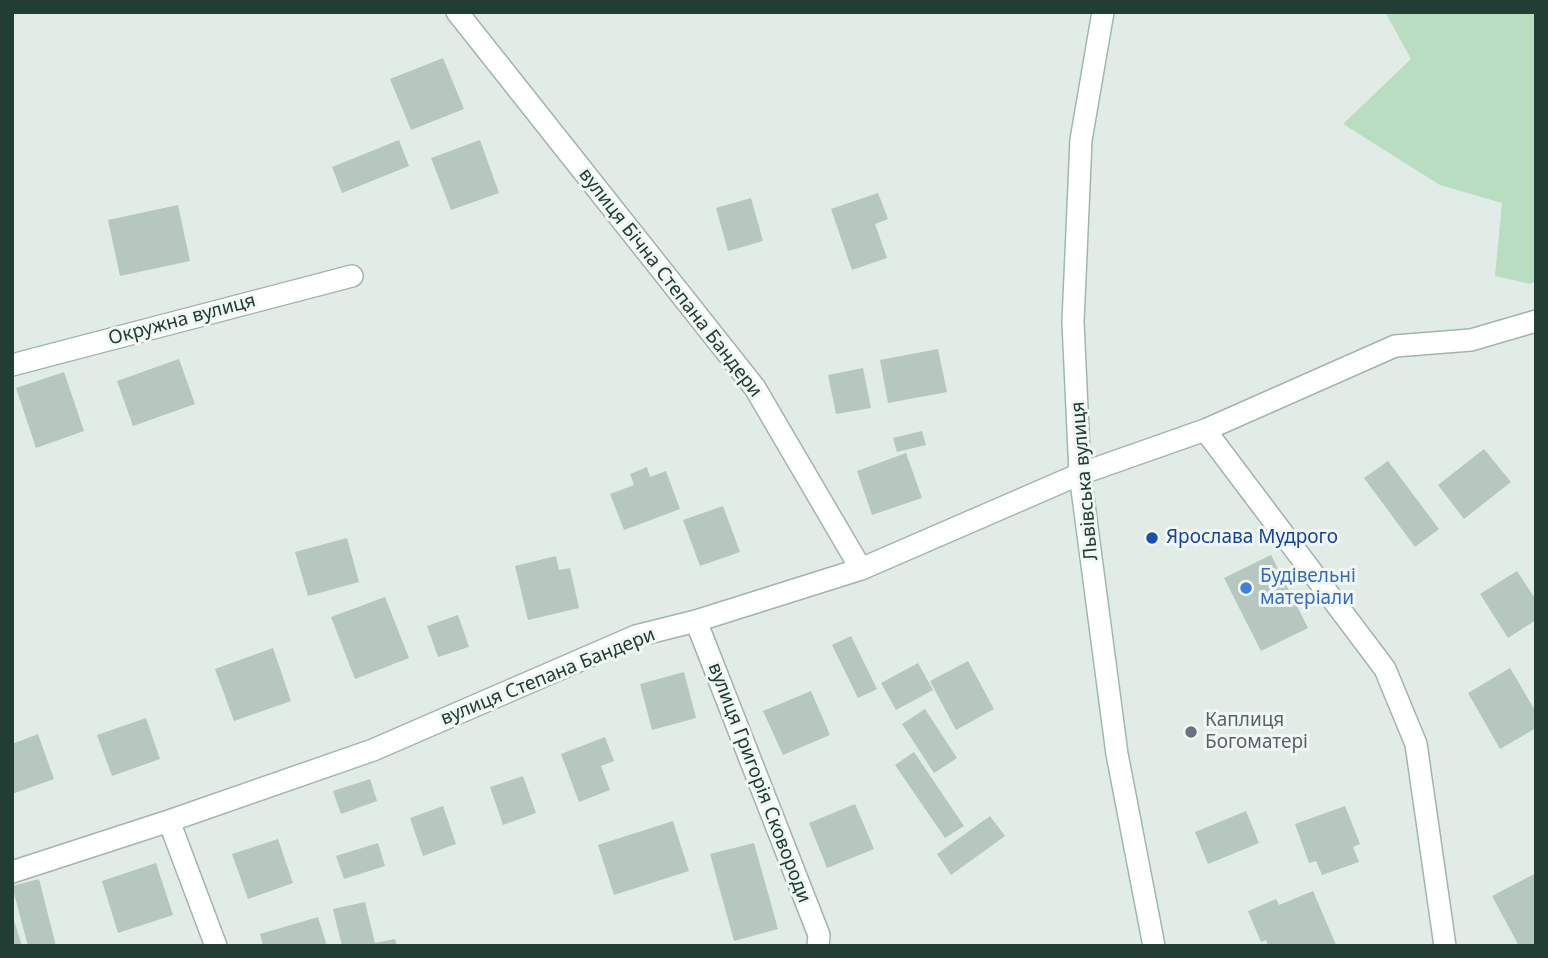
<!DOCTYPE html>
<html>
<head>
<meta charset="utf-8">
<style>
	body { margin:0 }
	#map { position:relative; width:1548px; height:958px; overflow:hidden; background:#e1ece6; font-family:"Noto Sans",sans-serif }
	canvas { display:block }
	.frame { position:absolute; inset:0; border:14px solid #213d34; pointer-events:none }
</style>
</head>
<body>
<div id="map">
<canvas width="1548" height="958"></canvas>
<div class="frame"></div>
</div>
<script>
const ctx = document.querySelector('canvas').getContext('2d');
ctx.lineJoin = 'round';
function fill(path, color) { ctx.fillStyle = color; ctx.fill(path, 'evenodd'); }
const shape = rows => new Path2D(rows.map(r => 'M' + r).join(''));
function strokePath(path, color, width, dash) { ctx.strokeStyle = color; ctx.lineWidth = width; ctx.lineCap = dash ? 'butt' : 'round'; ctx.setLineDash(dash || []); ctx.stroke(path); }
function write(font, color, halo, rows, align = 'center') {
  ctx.font = font + ' "Noto Sans",sans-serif'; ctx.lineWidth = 6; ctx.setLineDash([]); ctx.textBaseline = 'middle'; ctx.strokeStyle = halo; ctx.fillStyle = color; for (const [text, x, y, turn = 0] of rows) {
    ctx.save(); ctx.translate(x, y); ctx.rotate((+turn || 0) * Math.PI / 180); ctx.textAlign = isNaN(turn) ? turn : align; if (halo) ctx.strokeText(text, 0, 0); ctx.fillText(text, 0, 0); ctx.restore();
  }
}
const green = shape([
	[1385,12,1536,12,1536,281,1530,284,1495,276,1502,203,1440,185,1343,124,1411,59]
]);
const building = shape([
	[443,58,464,109,411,130,390,79],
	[399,140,409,166,342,193,332,167],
	[480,140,499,193,451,210,431,158],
	[878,193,888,219,875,224,887,258,852,270,831,209],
	[751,198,763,241,728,251,716,208],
	[178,205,190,261,120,276,108,220],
	[938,349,947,392,888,403,880,360],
	[179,359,195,404,133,426,117,381],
	[863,368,871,408,836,414,828,375],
	[64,372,84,431,36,448,16,388],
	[922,431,926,445,897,452,893,438],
	[1484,449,1511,482,1464,519,1438,485],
	[906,453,922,498,872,515,857,471],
	[1388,461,1439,529,1415,547,1364,478],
	[647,467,650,477,666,471,680,509,624,530,610,494,634,485,630,474],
	[723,506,740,552,700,566,683,520],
	[347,538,359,582,308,596,295,552],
	[1271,555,1308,628,1261,651,1224,578],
	[556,556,559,570,570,568,579,608,528,620,515,566],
	[1517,571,1536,600,1536,620,1508,638,1480,594],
	[385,597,409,658,355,679,331,617],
	[458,615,469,647,438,657,427,626],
	[851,636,877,689,858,698,832,645],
	[273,648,291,701,234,721,215,669],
	[968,661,994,709,956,730,930,681],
	[918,663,933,690,896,710,881,683],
	[1510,668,1536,712,1536,728,1500,749,1468,693],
	[684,672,696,718,652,730,640,684],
	[811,691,830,735,783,755,763,711],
	[925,709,957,758,934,773,902,724],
	[146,718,160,759,112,776,97,735],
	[38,734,54,779,12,794,12,744],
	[605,737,614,761,601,766,610,790,579,802,561,754],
	[914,752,964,826,945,838,895,765],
	[523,776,536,813,503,825,490,787],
	[370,779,377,801,341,814,333,791],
	[855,804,874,849,827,868,809,823],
	[443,806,456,844,423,856,410,818],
	[1345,806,1360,844,1353,847,1359,862,1322,875,1316,861,1309,863,1295,824],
	[1246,811,1259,843,1208,864,1195,832],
	[990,816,1005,836,951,875,937,854],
	[673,821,689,871,614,895,598,845],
	[278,839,293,883,248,899,232,854],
	[378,843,385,866,344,879,336,856],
	[754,843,778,929,734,941,710,854],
	[156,863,173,915,118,933,102,881],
	[1536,873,1536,946,1519,946,1492,896],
	[39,879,56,946,28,946,12,886],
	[1313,891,1336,945,1268,946,1266,940,1261,942,1248,911,1276,899,1279,905],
	[365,902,375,943,395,939,397,946,342,946,333,909],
	[12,917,13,917,22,946,12,946],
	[318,917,327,946,263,946,260,934]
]);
const street = shape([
	[457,12,755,388,861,569],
	[12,365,352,276],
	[1205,430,1385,669,1416,744,1445,946],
	[696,621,819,935,818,946],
	[169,821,216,946],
	[12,872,169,821,373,750,636,636,696,621,861,569,1080,474,1205,430,1395,346,1471,340,1536,321]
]);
const secondary = shape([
	[1103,12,1081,140,1073,322,1080,474,1117,754,1154,946]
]);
const markers = [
	[1152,538,7,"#1a4fb4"],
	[1246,588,7,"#3f7fe0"],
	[1191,732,7,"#6b7280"]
];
const streetNames = [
	["вулиця Бічна Степана Бандери",670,283,52],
	["Окружна вулиця",182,320,-15],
	["Львівська вулиця",1085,481,-95],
	["вулиця Степана Бандери",548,677,-22],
	["вулиця Григорія Сковороди",759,783,69]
];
const transitNames = [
	["Ярослава Мудрого",1166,538]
];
const shopNames = [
	["Будівельні",1260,577],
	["матеріали",1260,599]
];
const worshipNames = [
	["Каплиця",1205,721],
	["Богоматері",1205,743]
];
fill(green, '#b9ddc1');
fill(building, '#b6c7bf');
strokePath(street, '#a4b4ad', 24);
strokePath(secondary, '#9fb8ae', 24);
strokePath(street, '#fff', 21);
strokePath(secondary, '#fff', 21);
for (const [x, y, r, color] of markers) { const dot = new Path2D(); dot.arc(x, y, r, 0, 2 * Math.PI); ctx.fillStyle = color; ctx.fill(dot); strokePath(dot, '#f1f8f4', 2.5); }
write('19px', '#213d34', '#f1f8f4', streetNames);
write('19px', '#164399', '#f1f8f4', transitNames, 'left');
write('19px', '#366cbe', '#f1f8f4', shopNames, 'left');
write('19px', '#5b616d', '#f1f8f4', worshipNames, 'left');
</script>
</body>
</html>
